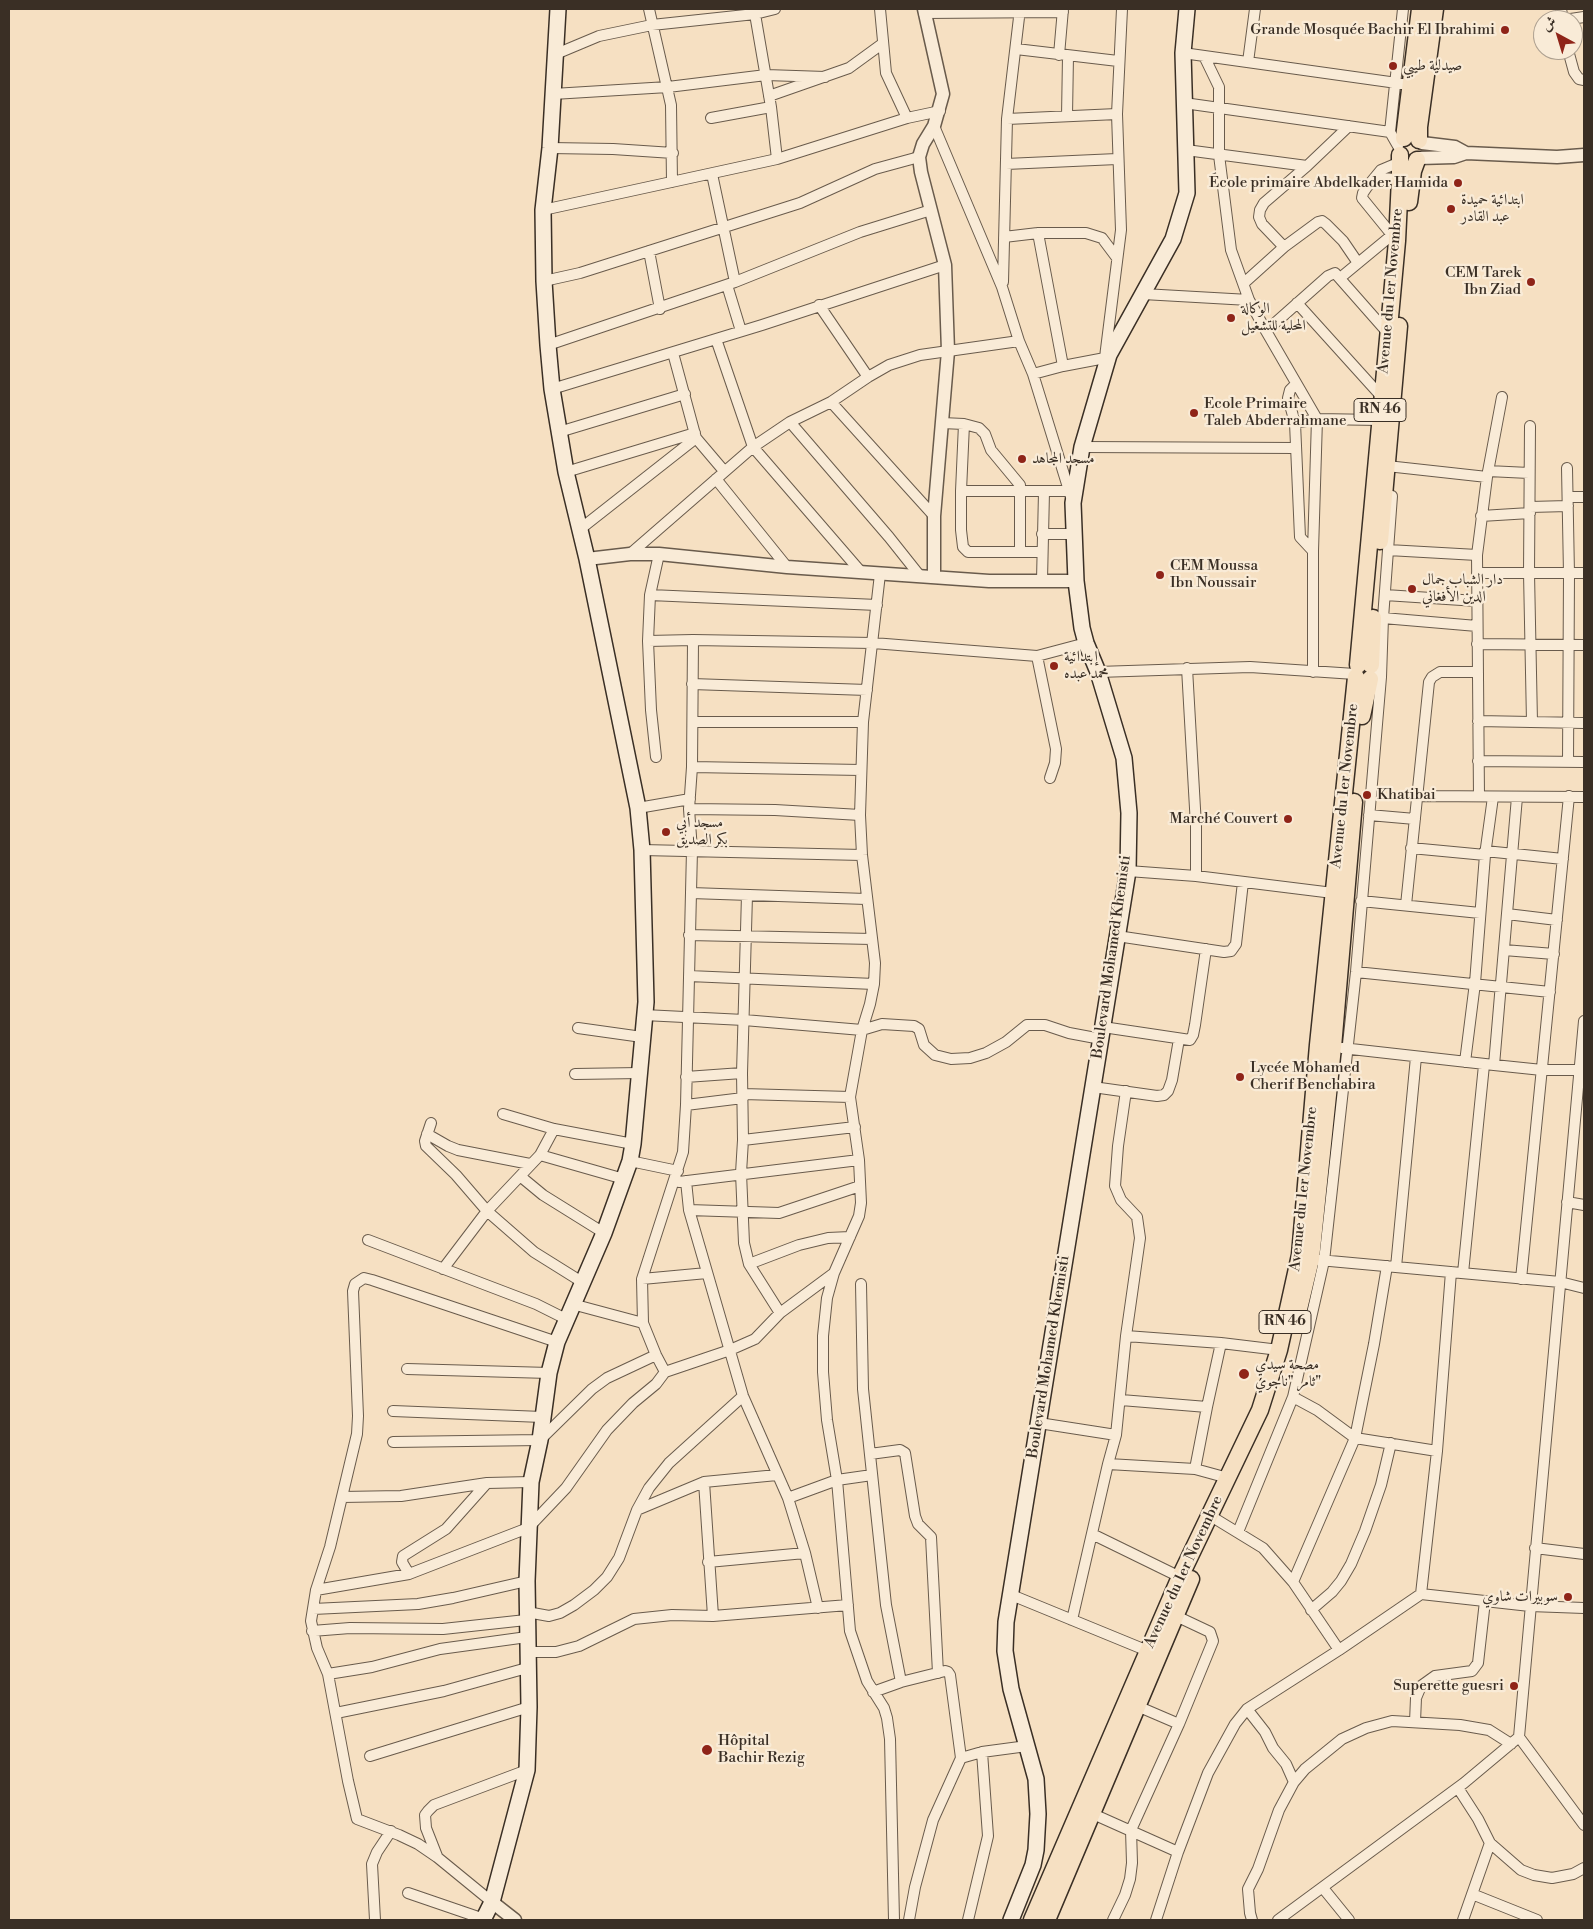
<!DOCTYPE html>
<html>
<head>
<meta charset="utf-8">
<style>
	body { margin:0 }
	#map { position:relative; width:1593px; height:1929px; overflow:hidden; background:#f6e0c2; font-family:"Libre Bodoni",Amiri,serif }
	canvas { display:block }
	.frame { position:absolute; inset:0; border:10px solid #3a2f25; pointer-events:none }
	.north { position:absolute; left:1533px; top:10px; width:50px; height:50px; box-sizing:border-box; background:#f9ebd7; border:1px solid #ada090; border-radius:50%; rotate:321deg; font-size:14px; font-weight:700; line-height:20px; text-align:center; color:#3a2f25 }
	.north::after { content:''; display:block; margin:auto; width:18px; height:22px; background:#8f2418; clip-path:polygon(50% 0,100% 100%,50% 72%,0 100%) }
</style>
</head>
<body>
<div id="map">
<canvas width="1593" height="1929"></canvas>
<div class="frame"></div>
<div class="north">ش</div>
</div>
<script>
const ctx = document.querySelector('canvas').getContext('2d');
ctx.lineJoin = 'round';
const shape = rows => new Path2D(rows.map(r => 'M' + r).join(''));
function strokePath(path, color, width, dash) { ctx.strokeStyle = color; ctx.lineWidth = width; ctx.lineCap = dash ? 'butt' : 'round'; ctx.setLineDash(dash || []); ctx.stroke(path); }
function write(font, color, halo, rows, align = 'center') {
  ctx.font = font + ' "Libre Bodoni",Amiri,serif'; ctx.lineWidth = 4.5; ctx.setLineDash([]); ctx.textBaseline = 'middle'; ctx.strokeStyle = halo; ctx.fillStyle = color; for (const [text, x, y, turn = 0] of rows) {
    ctx.save(); ctx.translate(x, y); ctx.rotate((+turn || 0) * Math.PI / 180); ctx.textAlign = isNaN(turn) ? turn : align; if (halo) ctx.strokeText(text, 0, 0); ctx.fillText(text, 0, 0); ctx.restore();
  }
}
const minor = shape([
	[649,9,671,105,672,182],
	[880,9,886,73,907,118],
	[1561,9,1563,20],
	[924,13,1063,12],
	[755,14,771,107,777,159],
	[1564,20,1584,17],
	[1016,49,1118,61],
	[1568,50,1574,72,1579,79,1584,80],
	[1183,53,1411,85],
	[556,54,599,36,652,25,755,14,775,9],
	[1059,55,1063,9],
	[1204,56,1219,87,1219,155,1231,250,1249,300,1266,331,1317,419,1313,551,1313,672],
	[1248,62,1255,9],
	[553,94,668,87,766,75,825,77],
	[769,96,849,68,882,44],
	[1184,103,1390,132],
	[1067,116,1068,56],
	[711,118,771,107],
	[1007,119,1117,114],
	[934,126,1002,287,1019,341,1033,374,1071,497],
	[1398,146,1390,132,1403,9],
	[550,148,613,149,673,153],
	[1186,150,1307,166],
	[1006,164,1117,159],
	[712,174,735,282],
	[1375,178,1400,179],
	[543,210,777,159,907,118,940,111],
	[1038,233,1063,366],
	[1004,237,1038,233,1086,233,1102,238,1117,258],
	[1397,241,1362,198,1363,193,1367,187,1381,170,1400,162],
	[1284,247,1262,224,1259,217,1260,210,1264,203,1307,166,1349,126],
	[649,251,660,309],
	[1340,278,1392,235],
	[544,281,580,273,800,203,875,169,919,157],
	[1003,282,1007,119,1020,9],
	[1244,283,1284,247,1318,222,1322,221,1326,224,1343,241,1358,263],
	[727,285,741,331],
	[1143,294,1249,300],
	[1297,303,1381,396],
	[819,305,868,377],
	[1266,331,1328,276,1335,273,1387,332],
	[716,339,753,447,861,572],
	[548,345,735,282,860,232,931,210],
	[673,353,696,438,724,471],
	[1105,357,1121,230,1117,114,1122,9],
	[1033,374,1063,366,1105,358,1109,355],
	[1296,384,1290,390,1288,398,1295,423,1300,537,1313,551],
	[552,389,762,325,945,265],
	[831,402,934,516],
	[790,422,889,537,920,576],
	[942,423,964,424,979,428,985,434,991,450,1020,485,1020,551],
	[1295,423,1317,419,1379,420],
	[964,424,961,491,961,530,963,547,968,552,1042,552],
	[1530,426,1529,573,1532,722],
	[559,432,685,394],
	[1082,447,1296,448],
	[1387,466,1487,477,1477,555,1479,796],
	[1567,468,1569,574,1568,762],
	[1488,471,1529,473],
	[566,472,695,433],
	[1487,477,1502,397],
	[716,479,787,567],
	[961,491,1070,491],
	[1568,497,1584,497],
	[1530,507,1568,506],
	[1481,516,1530,513],
	[579,530,696,438],
	[1042,534,1073,534],
	[1388,550,1477,555],
	[630,554,753,447,790,422,831,402,868,377,889,365,920,355,1019,341],
	[1477,573,1584,573],
	[880,574,863,722,860,815,862,855,875,963,874,984,870,1004,862,1030,850,1097,859,1160,861,1203,859,1216,834,1273,827,1298,823,1336,823,1372,827,1420,837,1480,850,1631,867,1681,884,1708,887,1718,890,1739,894,1920],
	[1042,580,1044,492],
	[650,595,877,605],
	[1385,595,1477,601],
	[1383,618,1477,626],
	[648,641,693,640,873,643,1037,656,1086,643],
	[1477,644,1584,645],
	[1037,656,1056,749,1055,763,1050,778],
	[1187,668,1196,826,1196,876],
	[1098,672,1250,667,1355,674],
	[1381,677,1383,618,1392,496],
	[692,684,867,690],
	[1478,721,1584,723],
	[693,722,863,722],
	[656,757,651,710,648,641,650,595,659,554],
	[1478,761,1584,762],
	[692,767,861,770],
	[1417,796,1584,797],
	[638,808,690,799],
	[689,809,775,810,860,815],
	[1369,815,1415,819],
	[1411,848,1485,855],
	[642,850,862,855],
	[1485,851,1563,859],
	[1128,871,1196,876,1333,893],
	[691,893,866,899],
	[747,895,742,1073,743,1140,741,1173,744,1243,749,1264,780,1313],
	[1361,901,1480,913],
	[1406,905,1429,682,1432,677,1440,672,1477,672],
	[1507,914,1557,920],
	[689,935,872,939],
	[1117,936,1224,952,1231,951,1236,944,1243,882],
	[1504,950,1554,954],
	[1356,972,1550,992],
	[689,976,874,984],
	[644,1015,744,1020,862,1030,882,1024,914,1026,919,1029,924,1045,935,1055,951,1059,970,1058,986,1053,1006,1042,1027,1025,1045,1025,1069,1033,1101,1039],
	[1103,1027,1190,1040,1193,1035,1195,1025,1206,949],
	[578,1028,642,1037],
	[1342,1048,1494,1065,1542,1070,1584,1070],
	[1465,1062,1475,983,1485,855,1493,797],
	[1494,1065,1517,797],
	[575,1074,640,1073],
	[686,1077,742,1073],
	[1093,1087,1157,1096,1164,1095,1168,1091,1172,1080,1179,1039],
	[743,1094,850,1097],
	[686,1105,743,1098],
	[503,1114,554,1129,633,1144],
	[431,1123,425,1141,426,1146,456,1175,487,1211,534,1252,582,1282],
	[427,1134,448,1146,458,1150,530,1164],
	[743,1140,855,1127],
	[540,1155,624,1179],
	[630,1161,678,1171],
	[520,1176,543,1195,604,1233],
	[686,1181,689,1210,743,1396,788,1498,805,1553,818,1608],
	[679,1182,859,1160],
	[1567,1202,1584,1205],
	[689,1210,779,1213,860,1186],
	[368,1240,536,1304,566,1319],
	[1319,1260,1560,1282,1584,1288],
	[749,1264,799,1245,828,1238,850,1237],
	[1396,1267,1416,1057],
	[443,1269,487,1211,540,1155,554,1129],
	[1463,1273,1484,1065],
	[642,1279,707,1273],
	[1521,1279,1569,796],
	[861,1284,863,1389,886,1605,901,1682],
	[572,1304,643,1323],
	[1126,1336,1221,1343,1279,1350],
	[407,1369,549,1373],
	[665,1372,730,1350,755,1339,780,1313,834,1273],
	[1293,1397,1317,1410,1355,1438,1437,1451],
	[1121,1400,1207,1407],
	[393,1411,542,1417],
	[1039,1423,1116,1435],
	[393,1442,540,1440,592,1389,607,1378,656,1355],
	[870,1454,900,1450,905,1453,915,1516,918,1524,931,1537,938,1673],
	[1108,1464,1195,1469,1228,1478],
	[1195,1469,1207,1407,1221,1343],
	[704,1482,713,1616],
	[342,1497,401,1496,487,1483,531,1482],
	[788,1498,837,1480,872,1475],
	[637,1510,704,1482,777,1475],
	[1209,1515,1263,1548,1293,1582,1339,1650],
	[1238,1532,1293,1397,1324,1261,1356,972,1381,677,1374,674],
	[1092,1534,1180,1577],
	[1535,1548,1584,1554],
	[708,1562,805,1553],
	[409,1574,402,1562,403,1556,446,1529,487,1483],
	[1293,1582,1355,1438,1374,1344,1387,1266],
	[316,1590,409,1574,528,1528,566,1488,607,1430,633,1403,656,1384,665,1372,656,1355,643,1323,642,1279,683,1152,686,1105,692,850,689,809,692,767,693,640],
	[1009,1594,1148,1651],
	[1421,1594,1437,1451,1451,1272],
	[313,1609,418,1604,453,1598,527,1581],
	[1311,1610,1332,1592,1341,1581,1351,1564,1365,1531,1381,1485,1391,1443],
	[527,1612,549,1616,560,1613,574,1605,594,1590,607,1577,619,1558,637,1510,649,1488,669,1463,743,1396],
	[1072,1620,1108,1464,1116,1435,1126,1336,1140,1238,1137,1217,1121,1200,1115,1186,1118,1146,1126,1091],
	[312,1631,350,1628,443,1629,526,1620],
	[527,1652,556,1652,579,1646,634,1619,672,1615,713,1616,848,1605],
	[328,1674,372,1667,440,1649,527,1637],
	[873,1692,901,1682,945,1671,948,1672,950,1675,961,1758,933,1820,915,1887,909,1920],
	[1137,1706,1179,1724],
	[1247,1709,1265,1732,1273,1748,1286,1764,1294,1782],
	[336,1713,444,1691,527,1668],
	[1415,1722,1416,1698,1421,1686,1435,1676,1472,1671,1478,1663,1485,1601],
	[1519,1737,1584,1825],
	[370,1756,529,1707],
	[961,1758,982,1752,1027,1746],
	[1458,1788,1478,1819,1490,1843,1463,1920],
	[1093,1814,1178,1852],
	[1490,1843,1521,1870,1534,1875,1552,1878,1573,1874,1584,1868],
	[437,1856,426,1828,425,1815,428,1811,434,1805,527,1770],
	[1323,1888,1349,1920],
	[408,1893,484,1919],
	[1472,1894,1537,1920],
	[492,1902,437,1857,418,1844,399,1835,357,1819,348,1781,328,1674,317,1648,311,1621,316,1590,330,1547,357,1434,358,1416,353,1291,355,1284,364,1278,372,1280,557,1342],
	[375,1920,372,1864,377,1852,391,1831],
	[968,1920,988,1836,982,1752],
	[1113,1920,1125,1895,1130,1879,1132,1863,1131,1830,1179,1724,1213,1641,1210,1632,1176,1616],
	[1156,1920,1178,1852,1208,1773,1235,1724,1247,1709,1339,1650,1421,1594,1530,1606,1584,1608],
	[1252,1920,1250,1913,1248,1889,1258,1869,1279,1810,1294,1782,1305,1769,1342,1739,1366,1728,1392,1721,1460,1725,1489,1730,1511,1744],
	[1278,1920,1464,1783,1519,1737,1584,1021]
]);
const tertiary = shape([
	[924,9,943,94,934,126,923,144,919,157,921,172,945,265,948,351,934,516,934,577],
	[1422,143,1455,147,1466,153],
	[1419,158,1454,157,1466,153,1557,157,1584,155],
	[587,559,630,554,659,554,787,567,989,581,1076,581],
	[492,1902,515,1920]
]);
const secondary = shape([
	[483,1920,492,1902,527,1770,529,1707,527,1581,531,1482,540,1440,549,1373,557,1342,604,1233,630,1161,633,1144,646,1002,642,850,638,808,587,559,566,472,552,389,548,345,544,281,543,210,550,148,558,9],
	[1011,1920,1033,1865,1036,1850,1038,1814,1036,1779,1011,1689,1005,1651,1006,1622,1128,871,1129,813,1124,758,1098,672,1086,643,1082,628,1076,581,1073,503,1082,447,1109,355,1173,239,1187,193,1183,53,1187,9]
]);
const primary = shape([
	[1404,138,1420,9],
	[1419,140,1419,127,1435,9],
	[1409,202,1413,171,1417,160],
	[1380,541,1399,326],
	[1358,665,1397,241,1400,179,1400,155],
	[1371,665,1373,618],
	[1362,716,1370,679],
	[1299,1309,1311,1259,1333,1047,1354,802],
	[1032,1920,1180,1577,1260,1410,1279,1350,1300,1255,1318,1045,1356,677],
	[1047,1920,1191,1579]
]);
const markers = [
	[1505,30,5,"#8f2418"],
	[1393,66,5,"#8f2418"],
	[1458,183,5,"#8f2418"],
	[1451,209,5,"#8f2418"],
	[1531,282,5,"#8f2418"],
	[1231,318,5,"#8f2418"],
	[1194,413,5,"#8f2418"],
	[1022,459,5,"#8f2418"],
	[1160,575,5,"#8f2418"],
	[1412,589,5,"#8f2418"],
	[1054,666,5,"#8f2418"],
	[1367,795,5,"#8f2418"],
	[1288,819,5,"#8f2418"],
	[666,832,5,"#8f2418"],
	[1240,1077,5,"#8f2418"],
	[1244,1374,6,"#8f2418"],
	[1568,1597,5,"#8f2418"],
	[1514,1686,5,"#8f2418"],
	[707,1750,6,"#8f2418"]
];
const shields = [
	[1380,410,52],
	[1285,1322,52]
];
const shieldNames = [
	["RN 46",1380,410],
	["RN 46",1285,1322]
];
const poiNames = [
	["Grande Mosquée Bachir El Ibrahimi",1495,30,"right"],
	["صيدلية طيبي",1403,66],
	["École primaire Abdelkader Hamida",1448,183,"right"],
	["ابتدائية حميدة",1461,200],
	["عبد القادر",1461,217],
	["CEM Tarek",1521,273,"right"],
	["Ibn Ziad",1521,290,"right"],
	["الوكالة",1241,309],
	["المحلية للتشغيل",1241,326],
	["Ecole Primaire",1204,404],
	["Taleb Abderrahmane",1204,421],
	["مسجد المجاهد",1032,459],
	["CEM Moussa",1170,566],
	["Ibn Noussair",1170,583],
	["دار الشباب جمال",1422,580],
	["الدين الأفغاني",1422,597],
	["إبتدائية",1064,657],
	["محمد عبده",1064,674],
	["Khatibai",1377,795],
	["Marché Couvert",1278,819,"right"],
	["مسجد أبي",676,823],
	["بكر الصديق",676,840],
	["Lycée Mohamed",1250,1068],
	["Cherif Benchabira",1250,1085],
	["مصحة سيدي",1255,1365],
	["ثامر \"ناجوي\"",1255,1382],
	["سوبيرات شاوي",1558,1597,"right"],
	["Superette guesri",1504,1686,"right"],
	["Hôpital",718,1741],
	["Bachir Rezig",718,1758]
];
const streetNames = [
	["Avenue du 1er Novembre",1391,291,-85],
	["Avenue du 1er Novembre",1345,786,-84],
	["Boulevard Mohamed Khemisti",1112,957,-82],
	["Avenue du 1er Novembre",1304,1189,-84],
	["Boulevard Mohamed Khemisti",1049,1357,-81],
	["Avenue du 1er Novembre",1184,1572,-65]
];
strokePath(minor, '#695b4c', 12);
strokePath(tertiary, '#695b4c', 15);
strokePath(secondary, '#3a2f25', 18);
strokePath(primary, '#3a2f25', 19);
strokePath(minor, '#f9ebd7', 10);
strokePath(tertiary, '#f9ebd7', 12);
strokePath(secondary, '#f9ebd7', 15);
strokePath(primary, '#f6e0c2', 16);
for (const [x, y, r, color] of markers) { const dot = new Path2D(); dot.arc(x, y, r, 0, 2 * Math.PI); ctx.fillStyle = color; ctx.fill(dot); strokePath(dot, '#f9ebd7', 2); }
for (const [x, y, w] of shields) { const box = new Path2D(); box.roundRect(x - w / 2, y - 11.5, w, 23, 4); ctx.fillStyle = '#f9ebd7'; ctx.fill(box); strokePath(box, '#3a2f25', 1); }
write('bold 14px', '#3a2f25', null, shieldNames);
write('15px', '#3a2f25', '#f9ebd7', poiNames, 'left');
write('15px', '#3a2f25', '#f9ebd7', streetNames);
</script>
</body>
</html>
